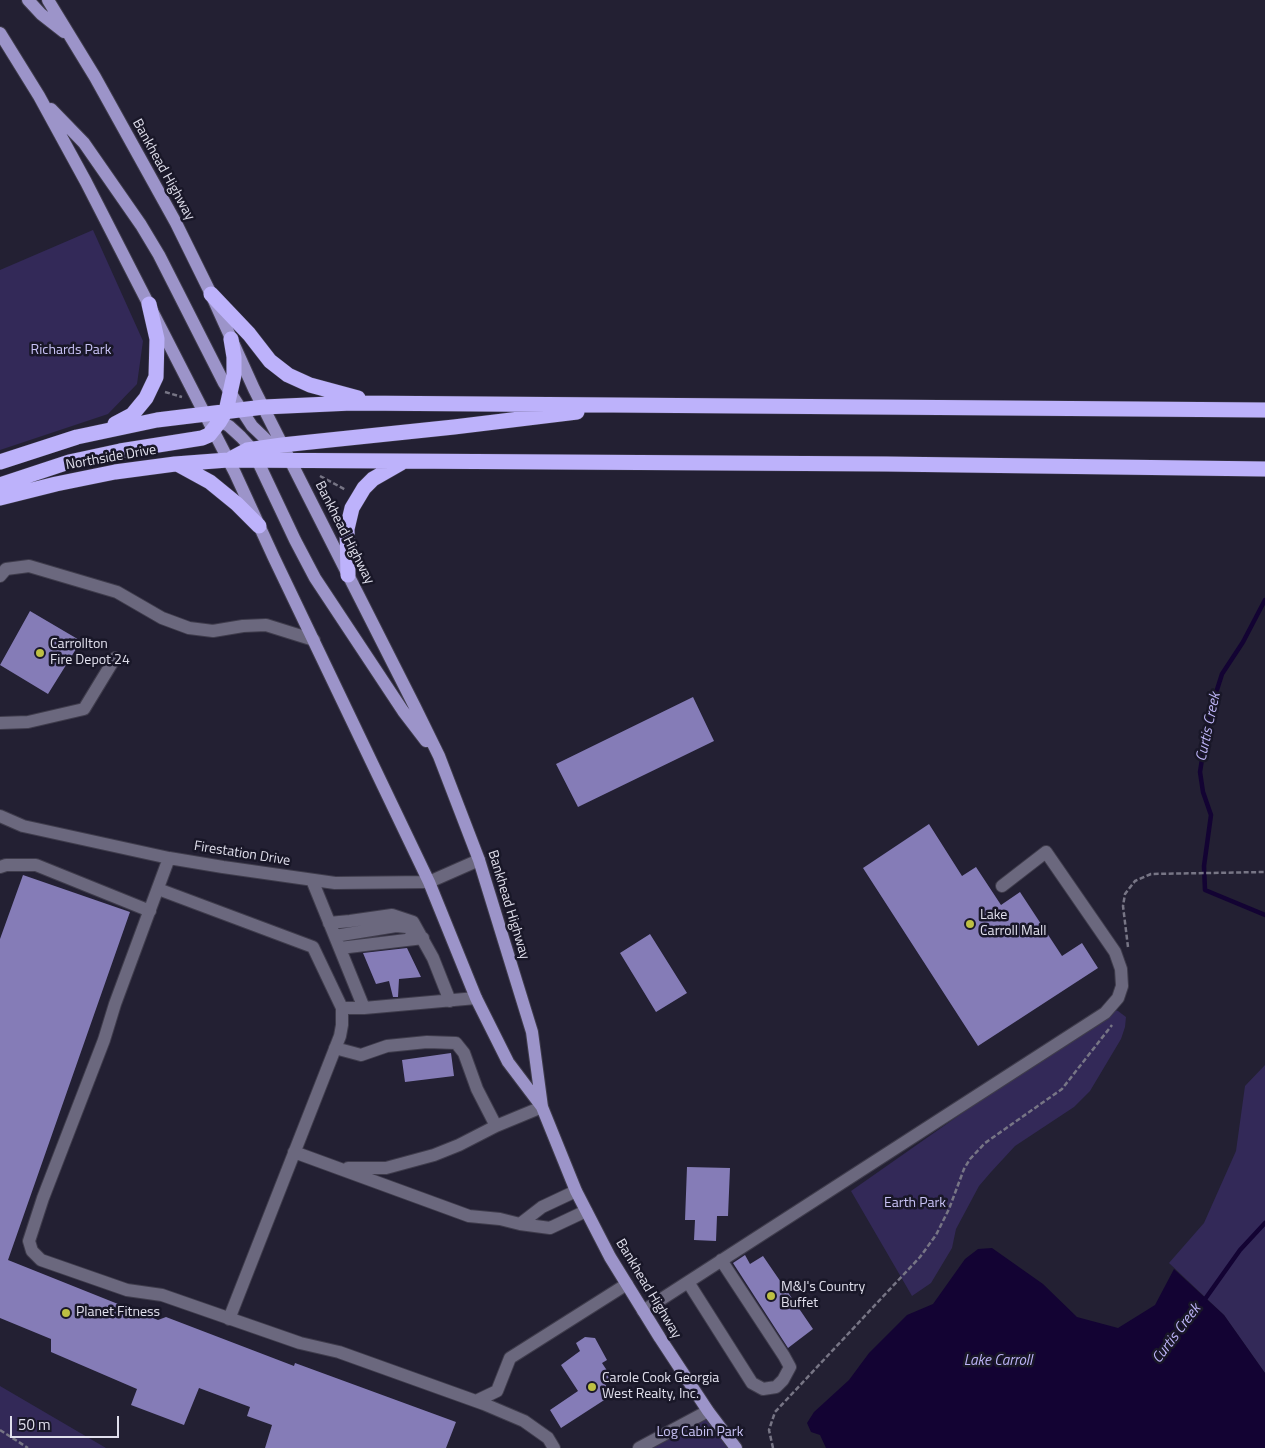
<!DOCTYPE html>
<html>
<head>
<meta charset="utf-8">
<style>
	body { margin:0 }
	#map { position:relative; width:1265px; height:1448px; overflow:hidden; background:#232033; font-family:"Titillium Web",sans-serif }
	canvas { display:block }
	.scale { position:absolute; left:10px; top:1416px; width:109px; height:22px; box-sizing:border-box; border:2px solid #e0dfec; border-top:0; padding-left:6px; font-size:15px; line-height:18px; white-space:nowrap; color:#e0dfec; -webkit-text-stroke:4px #191728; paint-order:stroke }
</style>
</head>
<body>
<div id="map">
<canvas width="1265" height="1448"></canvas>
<div class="scale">50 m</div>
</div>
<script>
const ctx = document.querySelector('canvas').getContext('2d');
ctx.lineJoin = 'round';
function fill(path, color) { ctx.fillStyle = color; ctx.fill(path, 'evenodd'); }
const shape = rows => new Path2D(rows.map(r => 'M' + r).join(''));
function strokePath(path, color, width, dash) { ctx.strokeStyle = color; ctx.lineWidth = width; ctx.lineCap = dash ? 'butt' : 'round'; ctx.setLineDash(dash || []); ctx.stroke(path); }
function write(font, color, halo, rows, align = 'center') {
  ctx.font = font + ' "Titillium Web",sans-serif'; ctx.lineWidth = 5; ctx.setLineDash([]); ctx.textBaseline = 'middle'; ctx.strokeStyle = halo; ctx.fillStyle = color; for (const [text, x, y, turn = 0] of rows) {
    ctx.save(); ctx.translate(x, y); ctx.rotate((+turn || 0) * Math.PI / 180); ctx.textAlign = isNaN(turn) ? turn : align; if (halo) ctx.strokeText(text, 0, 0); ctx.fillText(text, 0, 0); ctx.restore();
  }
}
const green = shape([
	[93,230,143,341,137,384,108,414,0,450,0,270],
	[1114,1010,1118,1011,1126,1017,1125,1027,1121,1039,1090,1091,1074,1107,1015,1146,991,1172,979,1186,956,1229,952,1248,931,1283,912,1296,851,1191,1105,1013],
	[1265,1065,1265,1373,1224,1315,1169,1263,1204,1223,1236,1151,1245,1086],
	[0,1386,106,1448,0,1448],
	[708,1411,730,1448,642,1448]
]);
const water = shape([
	[992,1248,1043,1284,1077,1317,1118,1328,1155,1305,1174,1269,1224,1315,1265,1373,1265,1448,826,1448,820,1435,811,1432,807,1423,814,1412,849,1380,869,1353,907,1315,933,1304,965,1259,978,1249]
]);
const stream = shape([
	[1265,600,1243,642,1222,674,1209,715,1200,772,1203,792,1211,815,1204,866,1205,890,1265,915],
	[1203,1302,1240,1250,1265,1223]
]);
const building = shape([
	[30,611,81,641,48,694,0,665],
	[693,697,714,741,578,807,556,764],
	[929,824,962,876,976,867,1001,905,1020,892,1062,956,1082,943,1098,968,978,1046,863,868],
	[23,875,130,912,8,1260,158,1320,166,1317,294,1366,295,1363,456,1422,446,1448,265,1448,272,1425,247,1416,250,1407,199,1388,184,1425,131,1405,137,1389,51,1352,51,1339,0,1318,0,939],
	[650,934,687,993,656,1012,620,953],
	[407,948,421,977,399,979,398,997,393,997,389,981,376,984,363,953],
	[451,1053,454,1076,405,1082,402,1060],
	[687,1167,730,1168,728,1216,717,1216,716,1241,694,1240,695,1220,685,1220],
	[745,1255,750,1264,763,1256,813,1329,788,1348,733,1263],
	[585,1337,595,1338,607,1360,602,1363,612,1378,603,1381,612,1395,561,1428,550,1410,578,1391,561,1365,580,1351,576,1343]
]);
const path = shape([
	[165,392,182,397],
	[320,476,346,490],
	[1128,947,1123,906,1125,894,1135,881,1151,874,1265,872],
	[0,1430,28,1448],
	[773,1448,769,1430,775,1412,920,1257,936,1235,949,1209,964,1169,970,1159,985,1143,1062,1089,1112,1025]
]);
const minor = shape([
	[0,576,6,569,29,566,117,592,162,618,189,628,213,631,243,626,266,625,314,640],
	[0,723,28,722,84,709,115,658],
	[0,816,23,826,169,858,223,867,335,883,429,882,479,860],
	[169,858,115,1004,104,1040,43,1198,29,1241,32,1251,41,1260,127,1290,162,1295,300,1343,339,1352,484,1404,524,1421,548,1438,554,1448],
	[0,867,6,865,36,865,150,911],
	[158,889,313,947,342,1008],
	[329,923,350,921,392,915,413,922,433,958,450,1001],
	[335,936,396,926,407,927,412,931],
	[340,948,423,938],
	[364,1008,476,998],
	[335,1048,361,1055,387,1046,427,1042,456,1043,464,1053,477,1089,496,1126],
	[294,1152,469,1216,500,1219,520,1224,550,1228,586,1211],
	[348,1168,386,1168,434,1155,459,1145,496,1126,542,1107],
	[520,1224,542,1207,576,1191],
	[688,1282,752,1383,763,1389,776,1387,783,1380,790,1367,784,1356,721,1260],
	[643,1311,1105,1013,1118,998,1122,986,1121,969,1115,952,1046,852,1002,886],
	[229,1319,340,1036,342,1025,342,1008,364,1008,312,880],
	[476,1401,497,1391,510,1358,627,1284],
	[639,1448,708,1411]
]);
const major = shape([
	[28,0,41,14,64,32],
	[48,0,95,77,176,223,211,294,254,389,415,707,439,756,479,860,532,1032,542,1107],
	[0,33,39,96,86,182,235,473,274,558,429,882,476,998,508,1062,542,1107,576,1191,610,1257,660,1338,708,1411,736,1448],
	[51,109,84,143,141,225,159,255,224,383,252,426,278,451],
	[212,417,229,426,241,437,252,449,295,540,315,578,403,711,426,741]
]);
const highway = shape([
	[211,294,249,334,270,361,288,375,310,385,358,398],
	[115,424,132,415,146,398,156,377,157,339,149,304],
	[232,458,247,450,282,445,454,427,577,412],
	[0,462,77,437,157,420,264,407,352,403,1265,410],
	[179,465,210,482,237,504,259,526],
	[0,485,69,462,120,451,202,438,209,435,220,421,226,411,234,375,234,357,231,339],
	[0,498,56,484,115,472,175,464,228,460,886,464,1265,469],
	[348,575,347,529,352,508,364,488,373,479,401,463]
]);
const markers = [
	[40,653,5,"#bdbf43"],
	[970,924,5,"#bdbf43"],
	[771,1296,5,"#bdbf43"],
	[66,1313,5,"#bdbf43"],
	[592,1387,5,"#bdbf43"]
];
const streetNames = [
	["Bankhead Highway",163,170,61],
	["Northside Drive",111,458,-10],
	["Bankhead Highway",344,533,63],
	["Firestation Drive",242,854,9],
	["Bankhead Highway",508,905,73],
	["Bankhead Highway",648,1289,59]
];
const parkNames = [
	["Richards Park",71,351],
	["Earth Park",915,1204],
	["Log Cabin Park",700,1433]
];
const poiNames = [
	["Carrollton",50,645],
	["Fire Depot 24",50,661],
	["Lake",980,916],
	["Carroll Mall",980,932],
	["M&J's Country",781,1288],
	["Buffet",781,1304],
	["Planet Fitness",76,1313],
	["Carole Cook Georgia",602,1379],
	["West Realty, Inc.",602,1395]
];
const waterNames = [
	["Curtis Creek",1209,727,-78],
	["Curtis Creek",1177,1334,-53],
	["Lake Carroll",998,1361]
];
fill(green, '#332958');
fill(water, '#130333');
strokePath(stream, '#130333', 4.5);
fill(building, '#857cb7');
strokePath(minor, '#3f3c4c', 14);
strokePath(major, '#3f3c4c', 14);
strokePath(highway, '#3f3c4c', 16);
strokePath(path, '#777585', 2.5, [5, 2.5]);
strokePath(minor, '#6b687e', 12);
strokePath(major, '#9c94c9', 12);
strokePath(highway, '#bdb2fb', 15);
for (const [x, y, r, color] of markers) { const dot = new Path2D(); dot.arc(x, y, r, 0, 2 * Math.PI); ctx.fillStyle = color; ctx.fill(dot); strokePath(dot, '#191728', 2); }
write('14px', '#e0dfec', '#191728', streetNames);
write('14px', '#c9c3f6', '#191728', parkNames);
write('14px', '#e0dfec', '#191728', poiNames, 'left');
write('italic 15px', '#bdb4f7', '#191728', waterNames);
</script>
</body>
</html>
